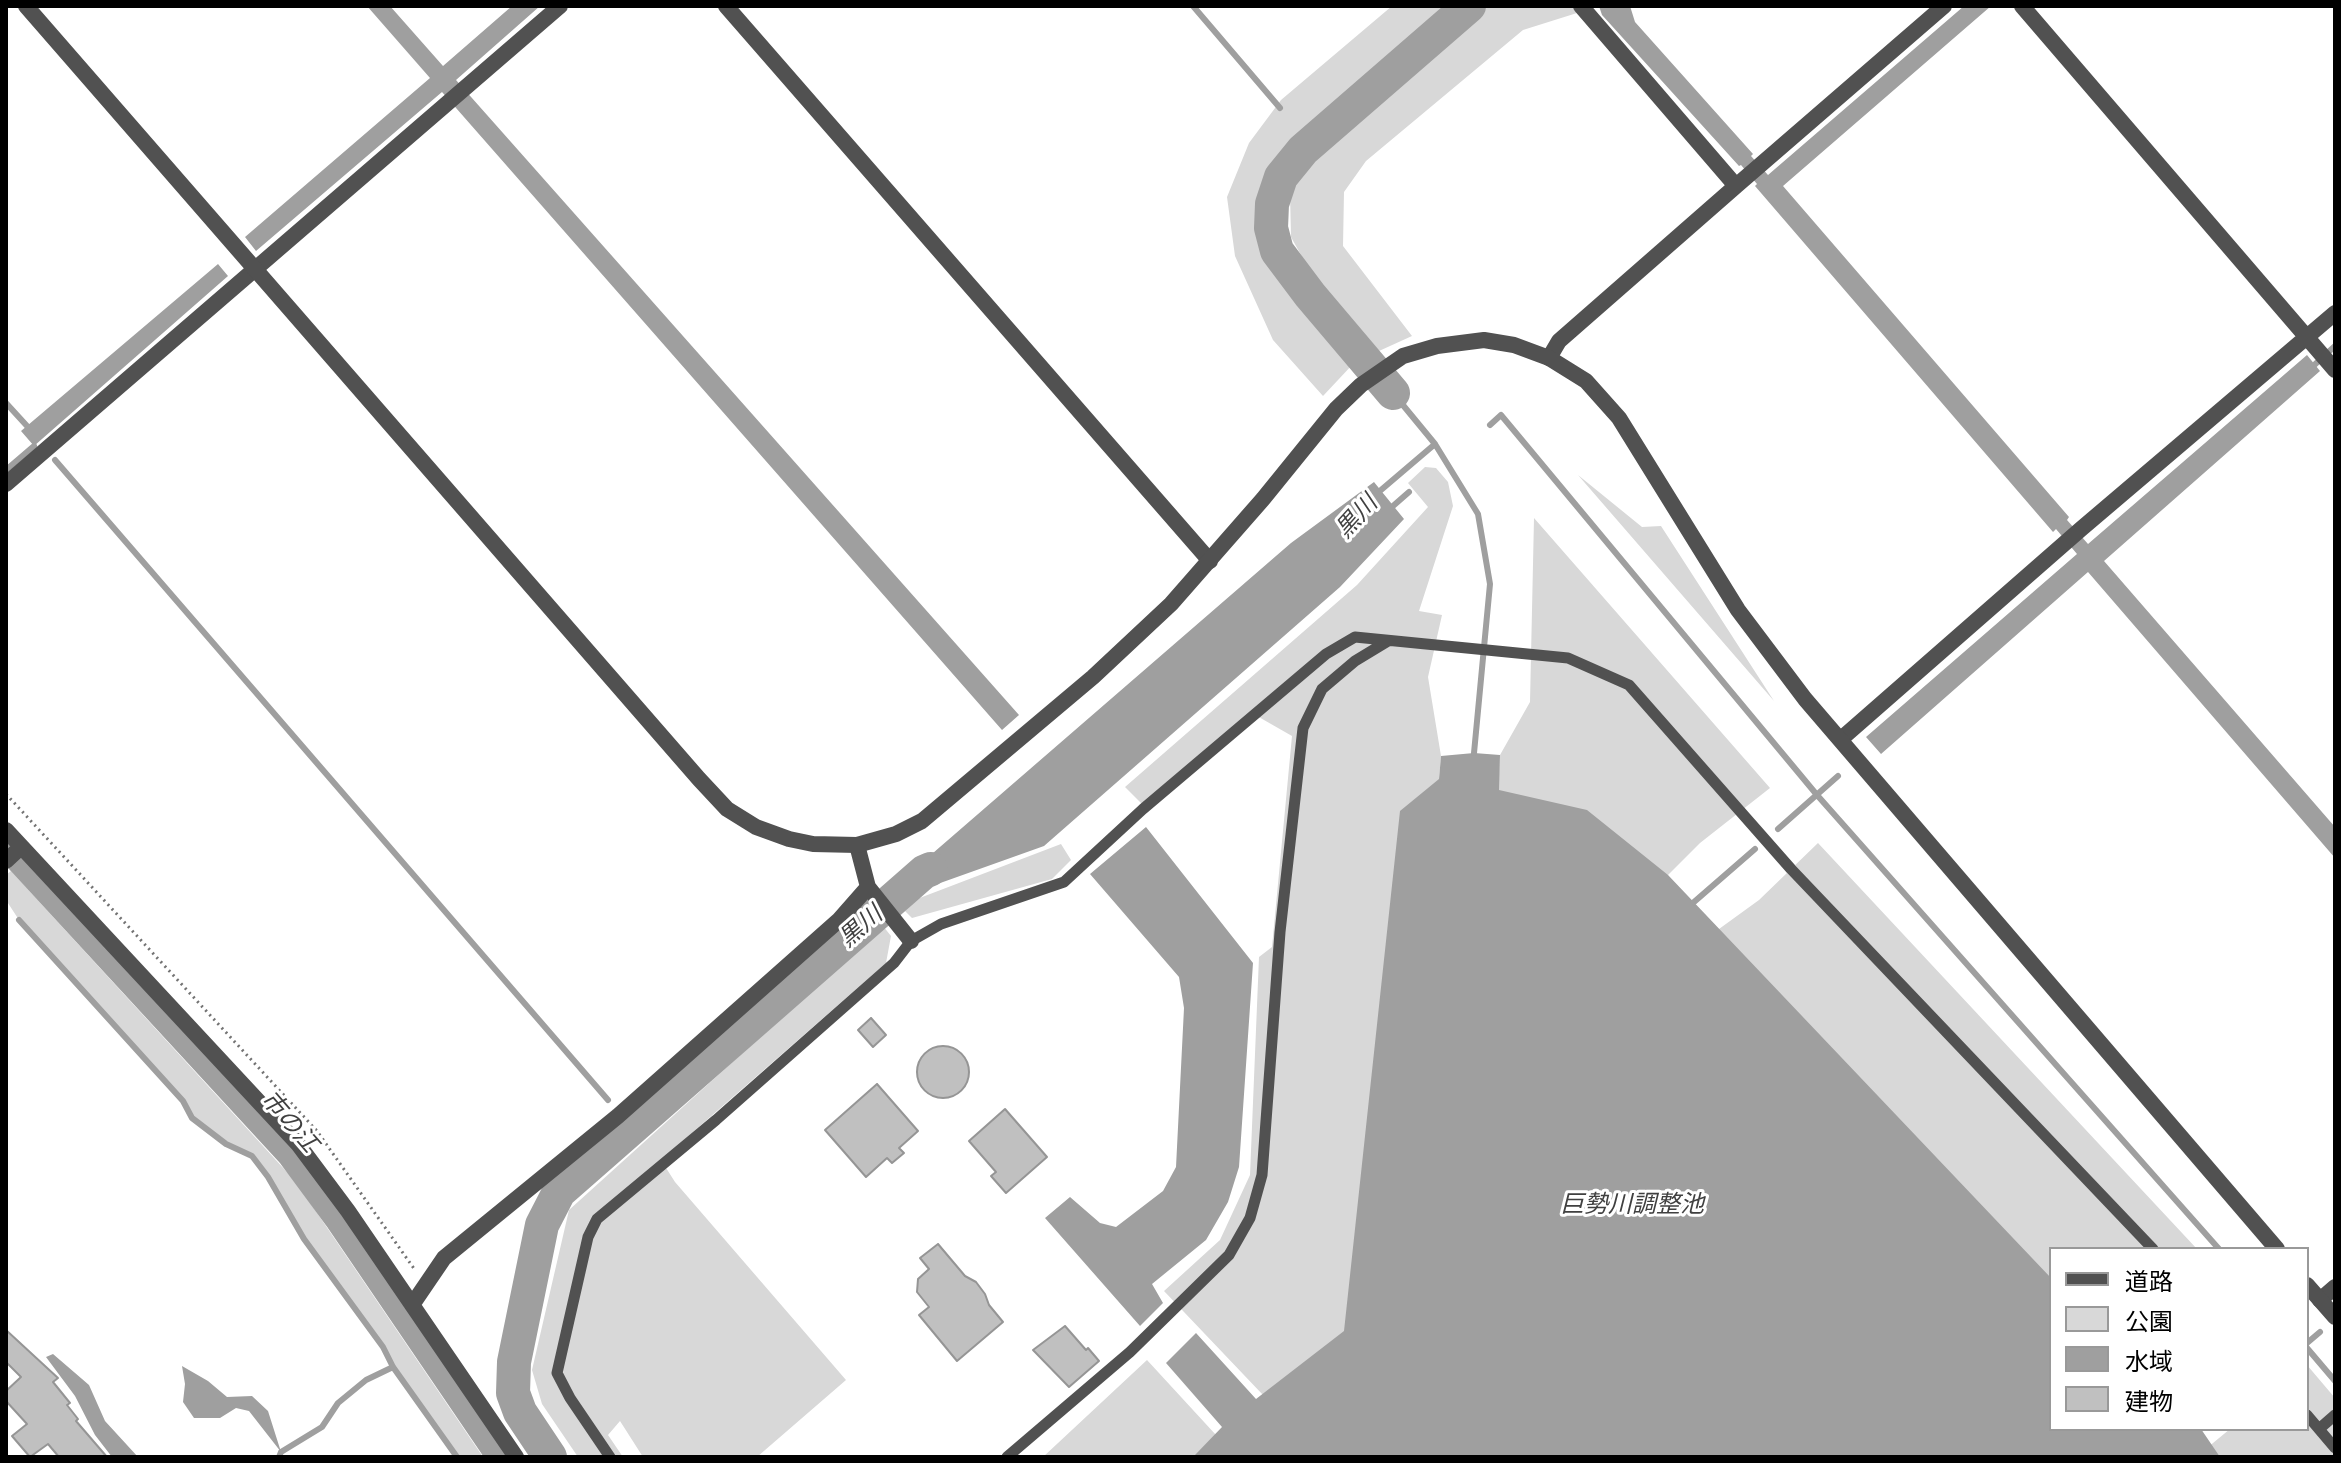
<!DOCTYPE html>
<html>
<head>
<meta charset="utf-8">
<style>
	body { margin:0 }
	#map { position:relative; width:2341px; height:1463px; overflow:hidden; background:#fff; font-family:"IBM Plex Sans","Noto Sans JP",sans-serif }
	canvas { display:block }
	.frame { position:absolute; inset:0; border:8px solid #000; pointer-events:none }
	.legend { position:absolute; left:2049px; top:1247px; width:260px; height:184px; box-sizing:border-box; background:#fff; border:2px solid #999; margin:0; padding:10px 14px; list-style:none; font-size:24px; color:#000 }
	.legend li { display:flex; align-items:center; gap:16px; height:40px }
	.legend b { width:40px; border:2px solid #999 }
</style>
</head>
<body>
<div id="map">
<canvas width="2341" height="1463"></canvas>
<div class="frame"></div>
<ul class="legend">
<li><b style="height:10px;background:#515151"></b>道路</li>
<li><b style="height:22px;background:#d8d8d8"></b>公園</li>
<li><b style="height:22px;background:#9f9f9f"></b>水域</li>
<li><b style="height:22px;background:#c0c0c0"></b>建物</li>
</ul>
</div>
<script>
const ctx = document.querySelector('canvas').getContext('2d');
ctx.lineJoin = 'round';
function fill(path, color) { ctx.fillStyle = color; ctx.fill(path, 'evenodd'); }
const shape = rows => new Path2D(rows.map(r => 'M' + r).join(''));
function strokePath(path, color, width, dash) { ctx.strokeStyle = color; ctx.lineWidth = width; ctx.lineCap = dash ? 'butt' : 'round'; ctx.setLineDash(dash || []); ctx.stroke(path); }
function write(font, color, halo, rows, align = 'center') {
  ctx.font = font + ' "IBM Plex Sans","Noto Sans JP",sans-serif'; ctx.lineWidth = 6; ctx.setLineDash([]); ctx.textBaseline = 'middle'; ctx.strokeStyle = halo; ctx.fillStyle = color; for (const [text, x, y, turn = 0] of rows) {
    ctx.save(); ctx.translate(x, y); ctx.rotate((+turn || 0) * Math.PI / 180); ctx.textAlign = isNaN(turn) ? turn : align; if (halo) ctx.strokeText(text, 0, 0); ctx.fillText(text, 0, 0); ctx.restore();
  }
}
const green = shape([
	[1392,6,1451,6,1288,144,1263,202,1268,244,1285,281,1353,364,1323,396,1273,340,1235,256,1227,197,1249,143,1281,100],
	[1484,6,1585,6,1577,13,1523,30,1366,161,1344,192,1343,246,1412,336,1379,351,1311,273,1291,237,1290,194,1315,151],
	[1425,467,1436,468,1448,482,1453,506,1419,611,1442,615,1428,677,1441,756,1439,779,1498,790,1500,755,1530,702,1534,518,1770,788,1700,843,1668,875,1632,936,1344,1332,1263,1395,1164,1291,1220,1240,1250,1175,1259,957,1272,947,1292,736,1250,712,1142,804,1125,787,1357,585,1428,507,1408,483],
	[1578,475,1642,527,1661,526,1774,701],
	[1818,843,2197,1249,2051,1249,2051,1429,1971,1457,1665,957,1719,929,1759,900],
	[1061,844,1071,860,1052,879,912,918,905,911,917,899],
	[11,871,296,1182,483,1457,457,1457,393,1367,383,1347,304,1239,268,1177,252,1156,226,1144,192,1118,183,1101,19,920,6,900,6,875],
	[883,926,891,936,886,963,661,1160,675,1182,846,1380,757,1457,643,1457,620,1421,608,1435,623,1457,578,1457,542,1404,532,1370,569,1210],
	[1147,1360,1216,1435,1193,1457,1043,1457],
	[2307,1365,2335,1398,2335,1457,2196,1457,2230,1429,2307,1429]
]);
const water = shape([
	[367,6,390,6,443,66,512,6,540,6,456,80,1019,715,1002,730,442,92,256,251,245,237,430,78],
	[1599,6,1630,6,1635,22,1753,154,1751,156,1768,175,1964,6,1991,6,1783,186,2069,517,2067,520,2088,544,2307,355,2320,371,2104,561,2335,827,2335,858,2088,572,1881,754,1866,737,2077,554,2056,529,2053,532,1755,186,1757,184,1741,165,1739,166,1602,15],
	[218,264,228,276,34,446,21,431],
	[1374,482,1404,519,1340,587,1044,846,915,892,902,903,888,892,1291,543],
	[1474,753,1500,755,1499,790,1587,810,1668,875,2051,1278,2051,1429,2201,1429,2220,1457,1193,1457,1222,1427,1166,1363,1196,1333,1256,1399,1344,1331,1400,811,1439,779,1441,756],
	[1146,827,1253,963,1239,1167,1228,1202,1206,1240,1152,1284,1163,1303,1140,1326,1045,1218,1070,1197,1100,1223,1116,1227,1163,1191,1176,1167,1184,1008,1179,977,1090,874],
	[53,1354,89,1385,105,1421,138,1457,112,1457,95,1435,75,1396,46,1357],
	[182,1366,208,1381,227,1397,252,1396,268,1411,281,1452,249,1411,236,1408,220,1418,194,1418,183,1402,185,1384]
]);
const stream = shape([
	[1193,6,1280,108],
	[2311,368,2335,346],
	[6,403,27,426],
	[1490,425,1501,415,1817,795,2219,1249],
	[1435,444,1478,514,1490,584,1474,753],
	[55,460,608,1100],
	[6,470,34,446],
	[1381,490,1435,444,1393,393],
	[1393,506,1409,492],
	[1778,829,1838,776],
	[1694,902,1755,849],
	[19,920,183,1101,192,1118,226,1144,252,1156,268,1177,304,1239,383,1347,393,1367,457,1457],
	[2307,1343,2320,1332],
	[2307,1348,2335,1381],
	[279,1457,281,1452,322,1427,338,1403,366,1380,393,1367]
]);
const canal = shape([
	[6,851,288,1157,336,1222,496,1457]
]);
const river = shape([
	[1393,393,1310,295,1277,251,1271,228,1272,204,1281,177,1303,150,1469,6],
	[550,1457,520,1412,513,1393,514,1362,542,1225,559,1192,924,872,931,869]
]);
const building = shape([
	[871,1018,886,1035,873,1047,858,1030,871,1018],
	'917 1072a26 26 0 1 1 52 0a26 26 0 1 1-52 0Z',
	[877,1084,918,1131,899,1148,904,1153,892,1163,887,1158,866,1177,825,1130,877,1084],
	[1005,1109,1047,1157,1006,1193,991,1176,996,1172,969,1141,1005,1109],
	[938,1244,965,1276,976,1282,985,1294,989,1305,1003,1322,957,1361,919,1315,929,1307,917,1292,918,1279,929,1269,920,1258,938,1244],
	[1065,1326,1086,1350,1088,1348,1099,1361,1069,1387,1033,1350,1065,1326],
	[6,1330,58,1378,53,1382,70,1403,67,1405,78,1419,76,1421,107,1457,59,1457,48,1444,30,1457,12,1436,27,1424,6,1401,6,1391,21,1377,6,1362,6,1330]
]);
const path = shape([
	[6,794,317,1131,415,1270]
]);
const service = shape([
	[2307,1415,2335,1448],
	[2319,1429,2335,1415],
	[610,1457,570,1398,557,1373,588,1237,597,1219,716,1120,894,963,911,941,941,924,1064,882,1143,809,1326,654,1355,637,1568,658,1629,685,1791,869,2153,1249],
	[1007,1457,1130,1352,1229,1255,1250,1218,1262,1175,1280,932,1303,728,1322,689,1355,661,1388,641]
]);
const minor = shape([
	[726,6,1210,561],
	[1581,6,1736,186,1944,6],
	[2022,6,2335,370],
	[1549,358,1559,341,1736,186],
	[6,484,560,6],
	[1841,739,2081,529,2335,313],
	[6,830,298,1144,348,1211,516,1457],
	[6,861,21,847],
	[868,887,911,941],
	[2320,1300,2335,1287],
	[412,1305,444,1258,618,1116,839,920,868,887,857,845]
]);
const tertiary = shape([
	[26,6,699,779,727,809,756,827,789,839,813,844,857,845,896,834,922,821,1093,677,1171,604,1263,499,1336,409,1361,385,1403,356,1437,346,1484,340,1514,345,1549,358,1586,381,1619,418,1738,610,1805,699,2277,1249],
	[2307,1285,2335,1317]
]);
const waterNames = [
	["黒川",1357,517,-48],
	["黒川",861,927,-41],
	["市の江",289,1122,49],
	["巨勢川調整池",1632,1205]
];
fill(green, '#d8d8d8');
fill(water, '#9f9f9f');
strokePath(stream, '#9f9f9f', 6);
strokePath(canal, '#9f9f9f', 20);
strokePath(river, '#9f9f9f', 34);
fill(building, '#c0c0c0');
strokePath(building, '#959595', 2);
strokePath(path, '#737373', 3, [2, 4]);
strokePath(service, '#515151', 11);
strokePath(minor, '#515151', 16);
strokePath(tertiary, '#515151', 16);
write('italic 24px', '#404040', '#fff', waterNames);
</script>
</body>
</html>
